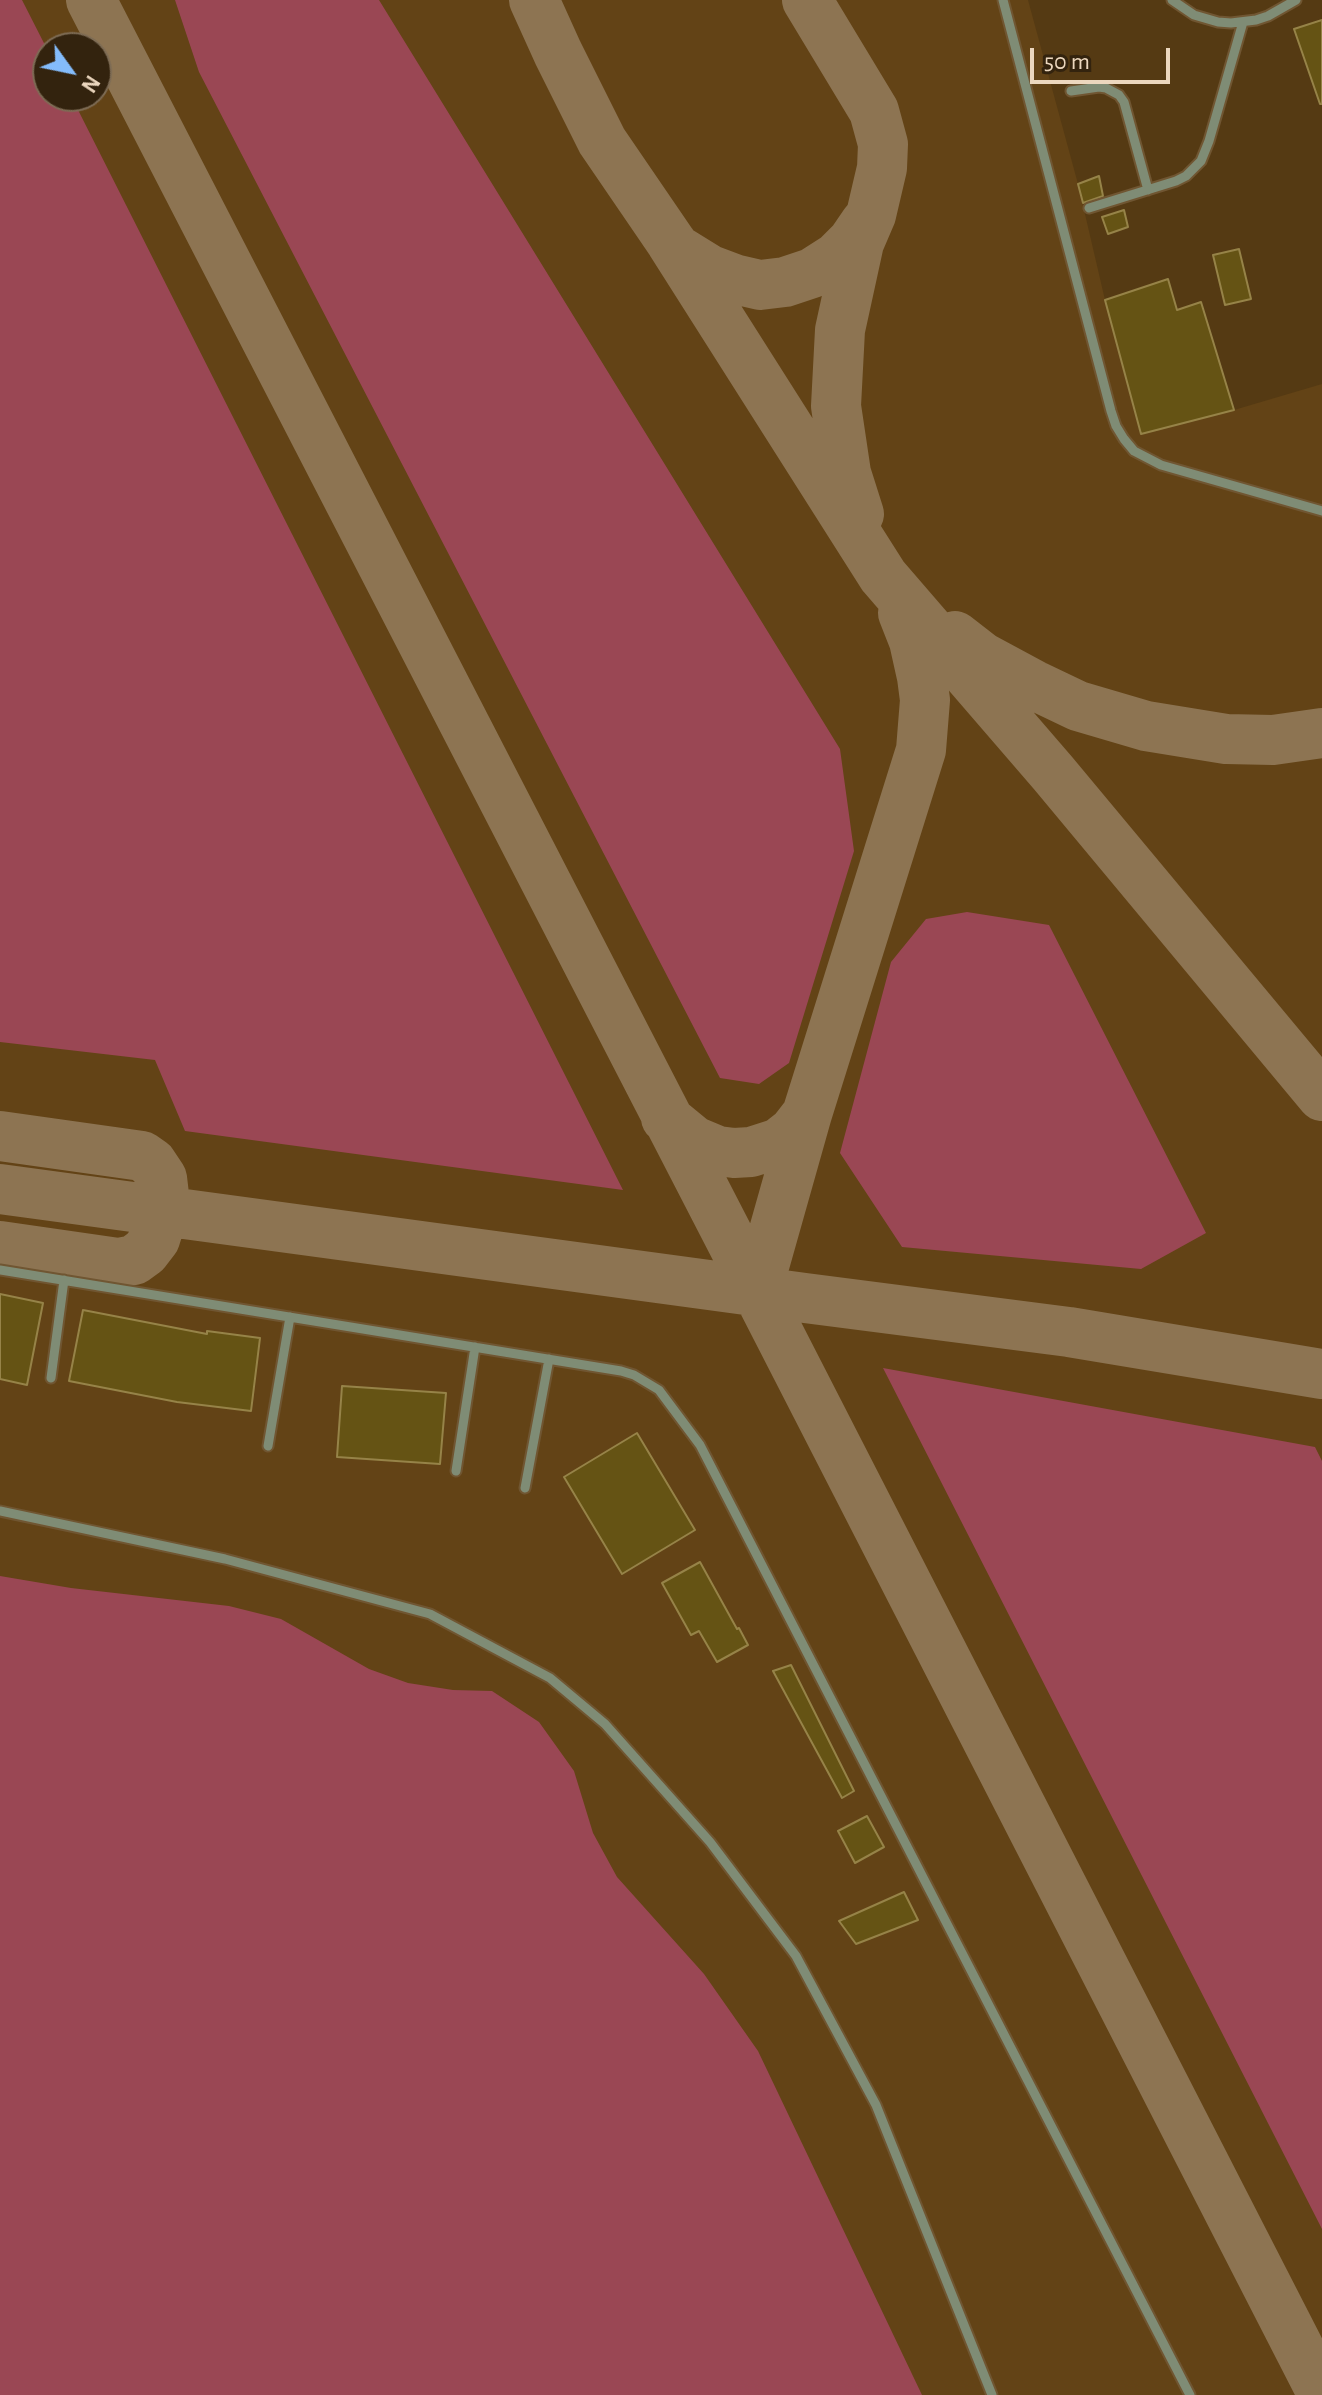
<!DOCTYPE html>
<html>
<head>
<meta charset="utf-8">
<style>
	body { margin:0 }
	#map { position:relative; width:1322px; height:2395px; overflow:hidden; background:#553a13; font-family:"Alegreya Sans",sans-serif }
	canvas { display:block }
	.north { position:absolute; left:32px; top:32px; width:80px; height:80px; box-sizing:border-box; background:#33230e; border:2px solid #7d6b54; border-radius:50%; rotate:123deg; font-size:22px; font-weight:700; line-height:32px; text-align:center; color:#ecd7be }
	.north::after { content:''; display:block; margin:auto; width:28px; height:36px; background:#84bcfb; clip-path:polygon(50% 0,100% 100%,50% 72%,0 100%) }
	.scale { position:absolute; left:1030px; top:48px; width:140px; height:36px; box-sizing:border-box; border:4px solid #ecd7be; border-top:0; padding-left:10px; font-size:24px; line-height:28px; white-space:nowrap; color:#ecd7be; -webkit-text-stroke:6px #33230e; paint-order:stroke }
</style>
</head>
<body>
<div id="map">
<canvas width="1322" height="2395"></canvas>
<div class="north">N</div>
<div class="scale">50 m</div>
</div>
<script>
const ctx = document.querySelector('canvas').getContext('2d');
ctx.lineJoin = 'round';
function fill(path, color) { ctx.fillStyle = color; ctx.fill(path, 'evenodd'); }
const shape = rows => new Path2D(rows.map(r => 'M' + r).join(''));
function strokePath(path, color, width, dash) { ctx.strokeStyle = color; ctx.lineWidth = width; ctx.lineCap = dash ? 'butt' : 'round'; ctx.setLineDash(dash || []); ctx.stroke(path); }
const built = shape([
	[0,0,1028,0,1078,184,1105,300,1140,433,1234,410,1322,384,1322,2395,0,2395],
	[48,48,96,48,96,96,48,96]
]);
const green = shape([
	[0,0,22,0,48,51,48,96,71,96,623,1190,185,1131,155,1060,0,1042],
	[175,0,379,0,840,749,854,851,789,1063,759,1084,720,1078,199,72],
	[967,912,1049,925,1206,1233,1141,1269,902,1247,840,1153,891,962,926,919],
	[883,1368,1315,1447,1322,1461,1322,2229],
	[0,1576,71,1588,229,1606,281,1619,369,1669,408,1683,453,1690,492,1691,539,1722,574,1771,593,1833,617,1877,704,1974,758,2051,922,2395,0,2395]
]);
const taxiway = shape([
	[91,0,757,1291,1322,2393],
	[534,0,558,53,602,141,671,242,883,576,1053,773,1322,1096],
	[807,0,874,111,883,144,882,168,871,215,859,243,840,330,836,406,846,473,859,514],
	[676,249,710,270,734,279,760,285,785,282,812,273,837,257,852,242,865,223],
	[955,636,982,657,1034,685,1078,706,1146,726,1226,739,1273,740,1322,733],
	[666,1118,694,1141,718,1151,734,1153,751,1152,779,1143,793,1132,807,1114],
	[0,1136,142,1156,152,1163,162,1178,164,1195,160,1223,155,1239,145,1252,134,1260,118,1263,0,1246],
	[0,1189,805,1298,1069,1332,1322,1374],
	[757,1291,807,1114,921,750,925,700,922,677,914,641,903,613]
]);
const building = shape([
	[1322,20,1322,104,1320,104,1294,29,1322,20],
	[1099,176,1103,196,1083,203,1078,184,1099,176],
	[1124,210,1128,227,1108,234,1102,217,1124,210],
	[1239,249,1251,299,1225,305,1213,255,1239,249],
	[1168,279,1177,310,1201,302,1234,410,1141,434,1105,300,1168,279],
	[0,1294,43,1303,27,1385,0,1379,0,1294],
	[83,1310,207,1334,207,1331,260,1338,251,1411,177,1402,69,1381,83,1310],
	[342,1386,446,1393,440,1464,337,1457,342,1386],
	[637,1433,695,1530,622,1574,564,1477,637,1433],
	[700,1562,737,1629,739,1628,748,1645,717,1662,699,1631,691,1635,662,1583,700,1562],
	[791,1665,854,1791,842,1798,773,1671,791,1665],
	[867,1816,884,1847,855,1863,838,1831,867,1816],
	[904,1892,918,1920,856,1944,839,1921,904,1892]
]);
const lane = shape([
	[1003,0,1111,411,1116,426,1124,439,1134,451,1161,465,1322,511],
	[1172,0,1194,15,1218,22,1231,23,1256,20,1268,16,1296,0],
	[1071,91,1099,87,1106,88,1119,95,1124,102,1148,190],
	[1089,208,1176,181,1186,176,1201,161,1209,141,1243,22],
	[0,1270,621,1371,634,1375,659,1390,700,1445,1190,2395],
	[51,1378,64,1280],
	[268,1446,290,1317],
	[456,1471,475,1347],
	[525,1488,549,1359],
	[0,1511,225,1559,430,1614,550,1678,605,1724,710,1842,796,1956,876,2105,992,2395]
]);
fill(built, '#634316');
fill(green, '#9a4754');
strokePath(taxiway, '#8d7452', 50);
fill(building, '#655314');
strokePath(building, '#968348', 2);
strokePath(lane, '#705632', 13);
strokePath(lane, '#7f8c75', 9);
</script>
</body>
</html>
